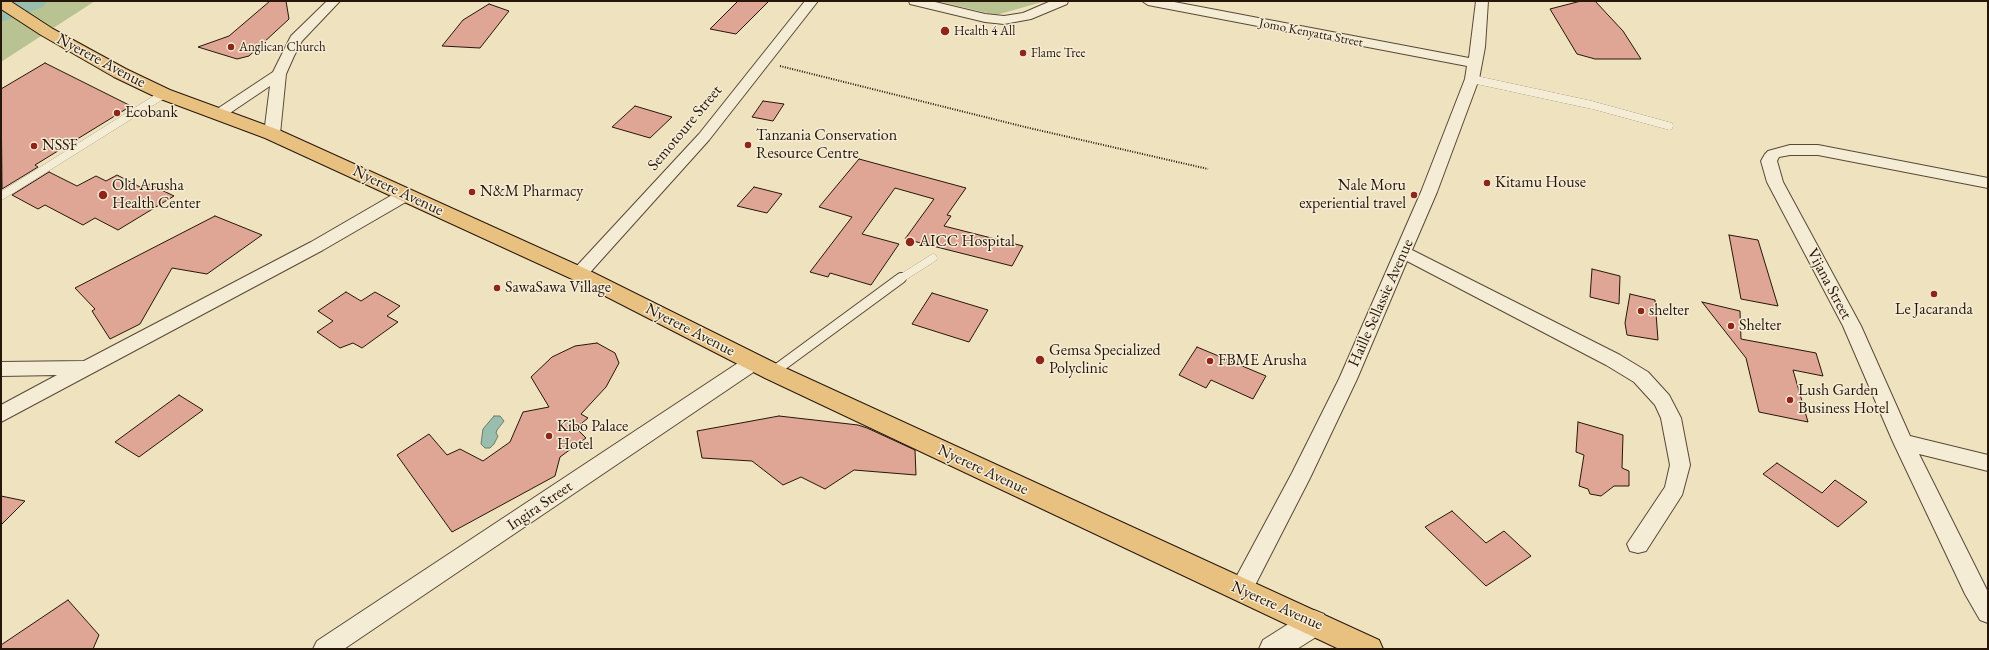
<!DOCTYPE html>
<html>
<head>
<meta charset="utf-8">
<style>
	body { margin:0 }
	#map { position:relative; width:1989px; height:650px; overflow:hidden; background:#efe2bf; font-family:"EB Garamond",serif }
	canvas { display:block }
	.frame { position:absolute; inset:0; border:2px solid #26160a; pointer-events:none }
</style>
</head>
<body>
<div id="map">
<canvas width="1989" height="650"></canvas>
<div class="frame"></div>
</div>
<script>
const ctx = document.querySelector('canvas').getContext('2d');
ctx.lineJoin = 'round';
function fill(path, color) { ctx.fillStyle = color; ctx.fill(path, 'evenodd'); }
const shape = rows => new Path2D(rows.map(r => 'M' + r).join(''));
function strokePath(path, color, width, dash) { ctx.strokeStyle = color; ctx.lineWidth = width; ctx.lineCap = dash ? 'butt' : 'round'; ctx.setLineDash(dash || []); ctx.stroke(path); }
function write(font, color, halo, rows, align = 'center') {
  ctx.font = font + ' "EB Garamond",serif'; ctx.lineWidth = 3; ctx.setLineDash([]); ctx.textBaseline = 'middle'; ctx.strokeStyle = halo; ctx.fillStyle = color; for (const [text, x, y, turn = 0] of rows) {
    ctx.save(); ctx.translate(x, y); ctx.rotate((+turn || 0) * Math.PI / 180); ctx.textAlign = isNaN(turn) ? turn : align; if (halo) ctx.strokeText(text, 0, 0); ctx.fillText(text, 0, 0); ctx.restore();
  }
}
const green = shape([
	[1,1,95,1,1,62],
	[937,1,1046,1,996,15]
]);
const water = shape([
	[494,416,500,416,504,421,497,430,496,433,498,436,494,444,490,448,485,448,481,444,483,429,494,416]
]);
const river = shape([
	[9,1,47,1,43,7,1,22,1,4,9,1]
]);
const building = shape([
	[270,1,286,1,289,19,249,56,237,59,198,47,229,36,270,1],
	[738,1,769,1,736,34,710,29,738,1],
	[1581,1,1595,1,1623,31,1641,59,1595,59,1577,54,1550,9,1581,1],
	[489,4,509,11,480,48,442,46,463,20,489,4],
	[45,63,131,106,35,165,38,167,2,189,1,89,45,63],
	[763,101,784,104,773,121,752,117,763,101],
	[635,106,672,117,650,138,612,127,635,106],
	[859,159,966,188,947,215,951,216,944,226,1023,246,1012,266,905,239,934,199,895,188,862,234,899,244,871,285,830,273,828,277,810,272,852,217,819,207,859,159],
	[49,172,77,186,96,176,106,181,117,175,142,188,149,184,174,196,118,230,95,218,83,225,45,205,38,209,12,195,49,172],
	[754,187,782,194,767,213,737,206,754,187],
	[215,216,262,235,207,274,172,268,140,324,110,339,92,311,95,309,75,288,215,216],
	[1729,235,1758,240,1778,306,1741,299,1729,235],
	[1592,269,1620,276,1619,304,1590,297,1592,269],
	[346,292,361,301,375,292,400,306,387,316,398,322,362,348,353,343,340,348,317,332,333,321,318,311,346,292],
	[932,293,988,310,969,342,912,324,932,293],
	[1630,294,1655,300,1658,340,1627,335,1625,323,1630,294],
	[1702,302,1740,311,1741,339,1816,353,1823,376,1793,370,1808,422,1759,412,1746,358,1702,302],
	[597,343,615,353,619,363,606,387,581,414,588,418,576,428,586,438,560,457,555,476,452,532,397,455,429,434,447,455,460,449,483,461,510,442,523,412,549,407,531,377,552,357,575,346,597,343],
	[1197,347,1266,376,1253,399,1211,380,1206,388,1179,375,1197,347],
	[179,395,203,410,139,457,115,442,179,395],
	[779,416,858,425,867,428,915,450,916,475,854,470,825,489,801,477,783,485,752,461,702,458,697,431,779,416],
	[1578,422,1623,435,1622,468,1629,471,1629,486,1614,486,1601,496,1590,494,1588,489,1579,486,1584,455,1576,452,1578,422],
	[1777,463,1822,493,1835,480,1867,502,1838,527,1763,474,1777,463],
	[1,496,25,501,1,525,1,496],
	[1452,511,1486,543,1504,531,1531,556,1486,586,1425,527,1452,511],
	[68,600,99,635,93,649,1,649,1,645,68,600]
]);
const path = shape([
	[780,66,1025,127,1208,169]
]);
const serviceFar1 = shape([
	[1472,79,1592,105,1669,126],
	[1,196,164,94],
	[900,279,933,258]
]);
const service = shape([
	[773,372,901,278]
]);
const minor = shape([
	[327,1,340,1,302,41,294,56,286,74,280,134,277,137,272,139,267,137,264,134,270,86,224,117,214,117,212,114,214,111,273,72,291,36,327,1],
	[805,1,818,1,709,140,585,278,579,280,573,278,570,274,573,270,699,134,805,1],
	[909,1,931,1,985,14,1004,16,1023,13,1051,1,1068,1,1067,4,1031,19,1004,24,985,22,910,4,909,1],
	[1142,1,1169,1,1469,58,1476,1,1488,1,1485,47,1479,79,1437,192,1412,250,1620,355,1648,372,1669,395,1681,418,1690,465,1682,495,1646,551,1638,553,1630,551,1627,544,1665,487,1670,465,1661,418,1655,405,1634,382,1606,365,1407,261,1357,379,1310,478,1249,597,1241,600,1233,597,1230,590,1233,583,1292,473,1339,379,1421,192,1465,79,1467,66,1148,5,1142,1],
	[1790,145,1818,145,1988,178,1988,188,1818,155,1790,155,1779,157,1777,161,1783,182,1861,326,1910,436,1988,455,1988,471,1919,454,1988,592,1988,623,1980,620,1965,594,1893,442,1843,326,1767,182,1761,161,1765,154,1768,151,1790,145],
	[405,190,411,191,413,195,411,199,323,250,1,422,1,405,57,375,1,376,1,362,84,361,311,242,399,191,405,190],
	[754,355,761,357,763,362,761,367,344,649,313,649,317,641,747,357,754,355]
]);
const tertiary = shape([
	[1314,610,1324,614,1328,623,1324,632,1297,649,1259,649,1263,640,1304,614,1314,610]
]);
const primary = shape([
	[1,1,10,1,53,29,126,69,170,90,279,130,586,269,781,366,1379,640,1383,649,1339,649,765,378,572,279,265,138,158,98,114,77,41,35,1,9,1,1]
]);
const markers = [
	[945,31,5,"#8f2418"],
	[231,47,4,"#8f2418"],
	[1023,53,4,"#8f2418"],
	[117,113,4,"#8f2418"],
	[748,145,4,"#8f2418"],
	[34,146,4,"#8f2418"],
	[1487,183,4,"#8f2418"],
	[472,192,4,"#8f2418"],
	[103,195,5,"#8f2418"],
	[1414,195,4,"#8f2418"],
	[910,242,5,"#8f2418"],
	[497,288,4,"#8f2418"],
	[1934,294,4,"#8f2418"],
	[1641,311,4,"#8f2418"],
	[1731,326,4,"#8f2418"],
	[1040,360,5,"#8f2418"],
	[1210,361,4,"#8f2418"],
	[1790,400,4,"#8f2418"],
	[549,436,4,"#8f2418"]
];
const farPoinames = [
	["Health 4 All",954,31],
	["Anglican Church",239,47],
	["Flame Tree",1031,53]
];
const farStreetnames = [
	["Jomo Kenyatta Street",1311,33,11]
];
const streetNames = [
	["Nyerere Avenue",101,61,28],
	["Semotoure Street",685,128,-50],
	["Nyerere Avenue",398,191,25],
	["Vijana Street",1829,284,62],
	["Haille Sellassie Avenue",1381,303,-66],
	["Nyerere Avenue",690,330,27],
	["Nyerere Avenue",983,470,25],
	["Ingira Street",540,506,-34],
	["Nyerere Avenue",1277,606,24]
];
const poiNames = [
	["Ecobank",125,113],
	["Tanzania Conservation",756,136],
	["Resource Centre",756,154],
	["NSSF",42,146],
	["Kitamu House",1495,183],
	["Old Arusha",112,186],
	["Health Center",112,204],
	["Nale Moru",1406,186,"right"],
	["experiential travel",1406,204,"right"],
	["N&M Pharmacy",480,192],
	["AICC Hospital",919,242],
	["SawaSawa Village",505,288],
	["Le Jacaranda",1934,310,"center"],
	["shelter",1649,311],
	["Shelter",1739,326],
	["Gemsa Specialized",1049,351],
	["Polyclinic",1049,369],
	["FBME Arusha",1218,361],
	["Lush Garden",1798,391],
	["Business Hotel",1798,409],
	["Kibo Palace",557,427],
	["Hotel",557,445]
];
fill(green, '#b9c392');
fill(water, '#9abeae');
strokePath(water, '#6c7b6c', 1);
fill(river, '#9abeae');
fill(building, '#dfa595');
strokePath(building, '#26160a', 1);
strokePath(serviceFar1, '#584937', 8);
strokePath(service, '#584937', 12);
strokePath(minor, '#584937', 2);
strokePath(tertiary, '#584937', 2);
strokePath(primary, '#26160a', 2);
strokePath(path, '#26160a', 2, [1, 1.5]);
strokePath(serviceFar1, '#f5ecd5', 8);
strokePath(service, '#f5ecd5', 10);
fill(minor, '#f5ecd5');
fill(tertiary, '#f5ecd5');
fill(primary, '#e8c180');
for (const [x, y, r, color] of markers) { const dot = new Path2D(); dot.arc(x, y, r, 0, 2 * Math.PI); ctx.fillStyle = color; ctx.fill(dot); strokePath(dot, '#f5ecd5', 1.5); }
write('13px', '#26160a', '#f5ecd5', farPoinames, 'left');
write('13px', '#26160a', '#f5ecd5', farStreetnames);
write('16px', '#26160a', '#f5ecd5', streetNames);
write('16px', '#26160a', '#f5ecd5', poiNames, 'left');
</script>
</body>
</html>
